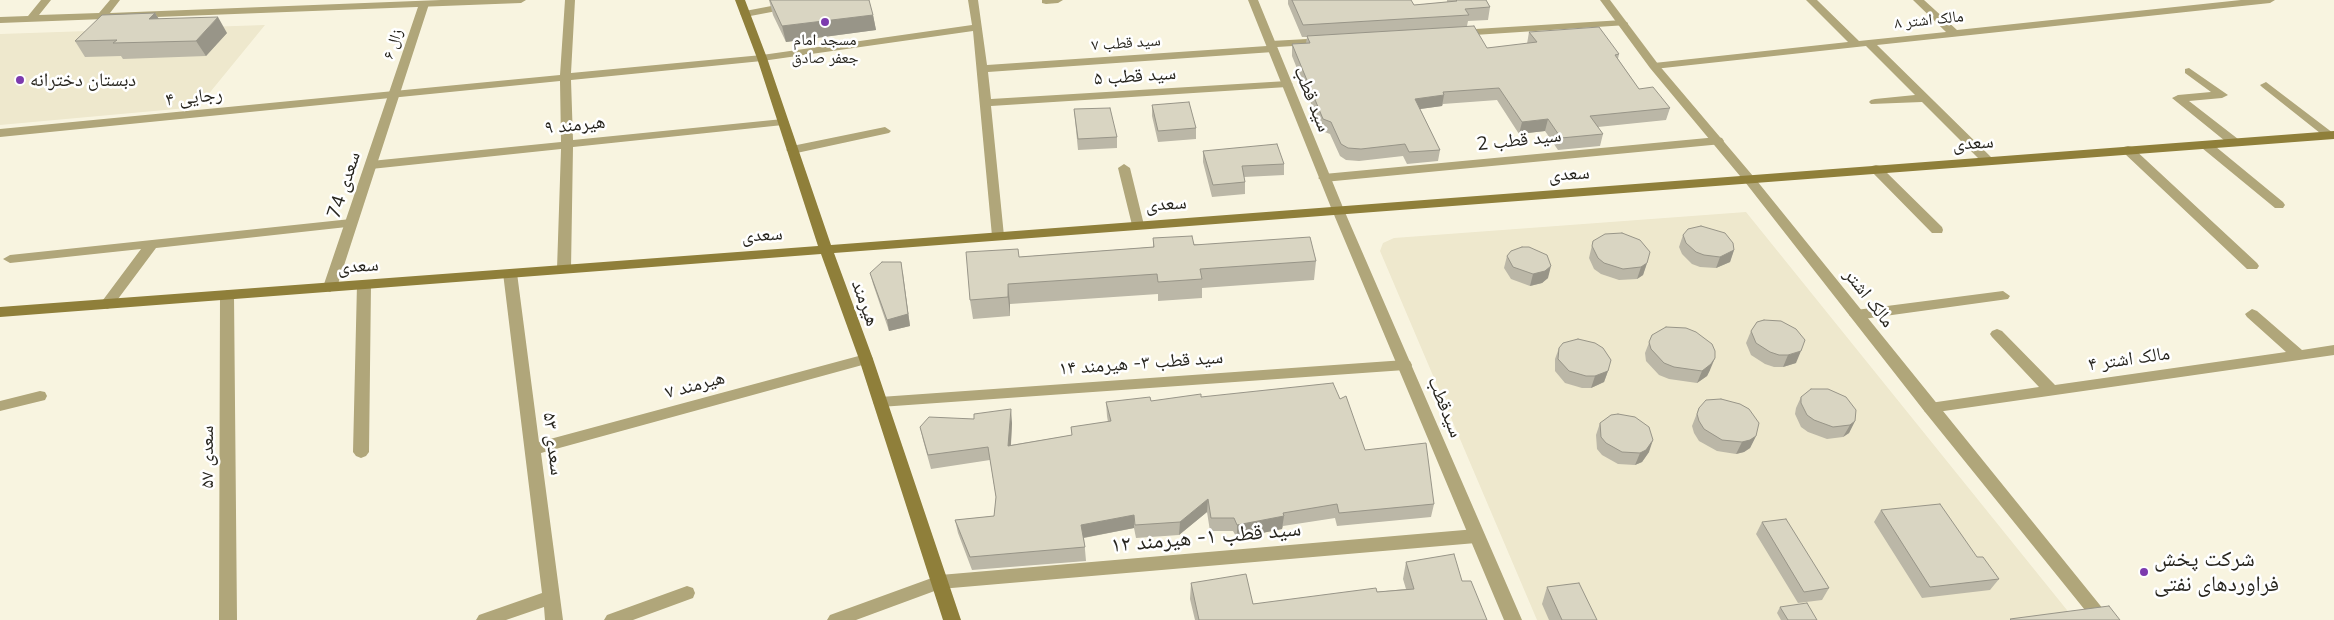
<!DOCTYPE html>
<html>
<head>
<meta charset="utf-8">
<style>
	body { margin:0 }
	canvas { display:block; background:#f8f4e0 }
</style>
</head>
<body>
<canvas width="2334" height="620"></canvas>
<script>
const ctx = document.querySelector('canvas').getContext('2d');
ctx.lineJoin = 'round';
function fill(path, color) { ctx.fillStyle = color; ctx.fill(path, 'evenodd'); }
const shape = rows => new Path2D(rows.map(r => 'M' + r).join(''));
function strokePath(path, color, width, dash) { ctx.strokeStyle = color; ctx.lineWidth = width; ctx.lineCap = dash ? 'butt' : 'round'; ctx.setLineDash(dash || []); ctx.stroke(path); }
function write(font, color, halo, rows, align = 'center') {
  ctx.font = font + ' Mulish,"Noto Naskh Arabic",sans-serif'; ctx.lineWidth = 5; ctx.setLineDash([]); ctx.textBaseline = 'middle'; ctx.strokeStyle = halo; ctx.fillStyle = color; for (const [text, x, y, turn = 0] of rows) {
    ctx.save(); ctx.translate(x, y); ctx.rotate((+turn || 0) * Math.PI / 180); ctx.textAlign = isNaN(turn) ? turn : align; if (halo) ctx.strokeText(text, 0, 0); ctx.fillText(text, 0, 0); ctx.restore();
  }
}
const built = shape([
	[265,25,198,107,0,125,0,34],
	[1746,212,2075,620,1537,620,1380,251,1383,243,1394,238]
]);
const minor = shape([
	[41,0,51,0,39,15,99,13,110,0,120,0,110,13,441,0,526,0,521,3,0,23,0,17,28,16,41,0],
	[565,0,575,0,571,73,762,55,972,25,968,0,978,0,987,65,1267,46,1267,42,1271,41,1325,38,1330,41,1325,44,1277,47,1277,51,1273,52,988,72,991,99,1287,81,1293,84,1287,87,991,106,1004,236,998,240,992,236,973,31,762,61,571,80,573,140,783,119,789,122,783,125,573,147,571,269,564,273,557,269,561,149,371,169,365,165,371,161,561,142,560,81,0,137,0,129,560,75,565,0],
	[803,0,824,0,819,3,745,17,740,14,745,11,803,0],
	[1042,0,1063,0,1058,3,1046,4,1042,3,1042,0],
	[1806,0,1817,0,1859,41,1946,32,1913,0,1924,0,1957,30,2241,0,2275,0,2270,3,1877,45,1992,158,1994,161,1992,164,1988,165,1984,164,1922,102,1871,104,1869,102,1871,100,1875,99,1915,95,1866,46,1654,69,1649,66,1654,63,1848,42,1806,0],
	[1623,20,1628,23,1627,25,1459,36,1454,33,1459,30,1623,20],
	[2189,68,2228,95,2222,98,2189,101,2238,139,2240,142,2238,145,2230,145,2172,98,2178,95,2211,92,2185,73,2185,69,2189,68],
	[2266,82,2333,133,2333,137,2325,137,2262,87,2260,85,2266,82],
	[885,127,891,131,889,133,792,154,786,150,792,146,885,127],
	[1718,137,1722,138,1724,141,1722,144,1324,182,1318,178,1324,174,1718,137],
	[2206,141,2210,142,2283,202,2285,205,2283,208,2275,208,2202,148,2200,145,2202,142,2206,141],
	[2128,146,2132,147,2257,263,2259,266,2257,269,2247,269,2124,153,2122,150,2124,147,2128,146],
	[1124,164,1130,168,1144,225,1138,229,1132,225,1118,168,1124,164],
	[1876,165,1880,166,1942,227,1943,230,1942,233,1932,233,1872,172,1870,169,1872,166,1876,165],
	[351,219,357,223,356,226,156,248,112,307,107,309,100,304,141,249,10,263,3,259,10,255,351,219],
	[510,269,517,273,539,442,866,354,871,355,873,359,871,363,866,364,541,453,563,620,545,620,544,607,506,620,476,620,479,615,542,593,503,273,510,269],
	[364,280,371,284,369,452,366,456,361,458,356,456,353,452,357,284,364,280],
	[227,290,234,295,237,620,219,620,220,295,227,290],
	[2003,291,2010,296,2008,299,1856,320,1849,315,1856,310,2003,291],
	[2252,309,2257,311,2302,350,2334,345,2334,355,1930,413,1925,412,1923,408,1925,404,1930,403,2039,387,1992,337,1990,334,1992,331,1997,329,2002,331,2055,385,2286,352,2247,317,2245,314,2252,309],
	[1405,360,1410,361,1412,365,1410,369,1405,370,880,407,875,406,873,402,875,398,880,397,1405,360],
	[40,391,45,392,47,396,45,400,0,411,0,401,40,391],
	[1476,529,1482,531,1484,536,1482,541,1476,543,940,589,856,620,827,620,830,615,940,575,1476,529],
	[687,586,693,588,695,593,693,598,633,620,604,620,607,615,687,586]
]);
const tertiary = shape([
	[1248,0,1258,0,1344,210,1522,620,1504,620,1332,210,1248,0],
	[1600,0,1610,0,1658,64,1753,176,2112,620,2093,620,1925,412,1745,182,1650,68,1600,0],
	[424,1,429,4,337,287,330,292,325,290,323,287,419,4,424,1]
]);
const secondary = shape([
	[735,0,745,0,767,58,831,245,2334,131,2334,139,834,253,873,359,961,620,943,620,859,359,821,254,0,317,0,307,818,246,757,58,735,0]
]);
const wall = shape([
	[769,0,873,15,876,30,786,42,773,15],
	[1288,0,1411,0,1414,5,1447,2,1447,0,1486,0,1490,7,1488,20,1468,21,1467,26,1487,48,1527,44,1529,32,1619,54,1618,59,1639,89,1670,108,1666,120,1598,127,1603,134,1600,146,1558,150,1545,131,1519,134,1497,100,1443,104,1442,106,1420,109,1440,150,1438,161,1407,164,1403,156,1359,161,1346,160,1340,156,1330,134,1322,131,1292,56,1292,44,1306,43,1307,37,1302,37,1288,4],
	[155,13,159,19,227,33,206,56,123,59,121,56,85,57,75,41],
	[1152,105,1196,128,1196,139,1158,142,1152,116],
	[1074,109,1117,137,1117,148,1078,150],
	[1203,151,1284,164,1284,175,1244,177,1245,182,1245,194,1212,197,1203,162],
	[1683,235,1734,250,1730,262,1716,268,1700,267,1692,264,1682,254,1679,247],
	[1153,238,1316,261,1314,280,1202,288,1202,298,1158,301,1158,294,1010,304,1010,316,973,319,970,300,1019,257,1153,247],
	[1593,241,1647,263,1643,275,1637,279,1619,280,1601,274,1594,269,1589,258],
	[1507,256,1548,278,1542,283,1530,286,1511,279,1504,268],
	[870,273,903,273,910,326,889,331,873,284],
	[1757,322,1796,363,1783,367,1774,367,1765,364,1751,355,1746,343,1751,331],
	[1652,335,1710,370,1707,376,1697,383,1669,379,1659,375,1646,361,1645,353],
	[1559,348,1608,371,1604,382,1591,388,1582,388,1565,383,1555,371,1555,359],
	[1201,397,1365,450,1434,504,1431,517,1337,526,1335,518,1283,526,1282,529,1237,538,1233,531,1210,531,1207,512,1179,535,1136,538,1134,528,1084,538,1086,561,972,570,958,533,955,520,994,516,996,497,990,460,931,469,923,440,920,427,1012,423,1011,445,1072,435,1071,427,1108,422,1107,416,1106,402,1151,401],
	[1801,397,1855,421,1849,433,1843,437,1827,439,1808,432,1801,427,1795,414,1796,408],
	[1699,408,1756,436,1750,448,1744,452,1736,454,1717,451,1699,441,1694,433,1692,426],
	[1600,423,1649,452,1642,462,1635,465,1618,464,1602,455,1597,449,1596,435],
	[1881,510,1977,557,1999,579,1990,590,1922,598,1874,522],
	[1762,522,1829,588,1822,600,1798,603,1756,534],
	[1406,562,1462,581,1487,620,1195,620,1190,599,1191,583,1253,604,1406,589,1403,579],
	[1547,587,1597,620,1549,620,1542,604],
	[1780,607,1817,620,1781,620,1777,613]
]);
const shadedWall = shape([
	[155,13,165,29,149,19],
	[873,15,876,30,786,42,782,26],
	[218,17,227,33,206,56,196,41],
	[1444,95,1442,106,1413,110,1415,99],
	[1548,119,1545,131,1519,134,1522,122],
	[1734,250,1730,262,1716,268,1720,257],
	[901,262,910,326,889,331,887,320],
	[1647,263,1643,275,1637,279,1641,267],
	[1551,266,1548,278,1542,283,1530,286,1533,274],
	[1008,284,1010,304,1010,316,1008,297],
	[1801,351,1796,363,1783,367,1788,355],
	[1715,358,1710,370,1707,376,1697,383,1702,371],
	[1608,371,1604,382,1591,388,1595,376],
	[1011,409,1012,423,1010,459,1008,446],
	[1855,421,1849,433,1843,437,1850,425],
	[1756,436,1750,448,1744,452,1736,454,1742,442],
	[1653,440,1649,452,1642,462,1635,465,1640,453],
	[1208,499,1207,512,1179,535,1180,522],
	[1134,515,1134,528,1082,538,1081,525],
	[1284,516,1282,529,1237,538,1237,525]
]);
const building = shape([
	[770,0,869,0,873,15,782,26,770,0],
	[1292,0,1411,0,1414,5,1457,1,1456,0,1486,0,1490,7,1465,9,1469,15,1303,25,1292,0],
	[155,13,149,19,218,17,196,41,113,43,117,40,75,41,102,15,155,13],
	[1474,26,1487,48,1537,42,1529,32,1599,27,1619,54,1615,55,1639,89,1653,87,1670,108,1590,116,1603,134,1561,138,1548,119,1522,122,1499,88,1443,92,1444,95,1415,99,1440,150,1409,152,1405,144,1361,149,1348,148,1341,144,1331,122,1323,119,1292,44,1310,43,1307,36,1474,26],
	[1189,102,1196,128,1158,131,1152,105,1189,102],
	[1110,108,1117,137,1078,139,1074,109,1110,108],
	[1277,144,1284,164,1242,166,1245,182,1213,185,1203,151,1277,144],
	[1701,226,1725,233,1733,243,1734,250,1720,257,1704,255,1696,252,1686,243,1683,235,1688,229,1701,226],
	[1622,233,1640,240,1650,252,1647,263,1641,267,1623,269,1604,263,1598,258,1592,246,1593,241,1605,234,1622,233],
	[1192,236,1194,245,1310,237,1316,261,1200,269,1202,279,1158,282,1157,274,1008,284,1008,297,970,300,966,252,1018,249,1019,257,1154,247,1153,238,1192,236],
	[1522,247,1529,247,1547,255,1551,266,1545,271,1533,274,1513,267,1507,256,1511,251,1522,247],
	[882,262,901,262,908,314,887,320,870,273,882,262],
	[1764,320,1781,321,1796,329,1805,340,1801,351,1788,355,1779,355,1770,352,1756,343,1751,331,1757,322,1764,320],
	[1666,327,1686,328,1696,332,1712,344,1715,351,1715,358,1711,364,1702,371,1674,367,1664,363,1651,349,1649,342,1652,335,1666,327],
	[1578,339,1595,343,1603,348,1611,360,1608,371,1595,376,1586,376,1569,371,1558,359,1559,348,1563,343,1578,339],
	[1333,383,1340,399,1346,396,1365,450,1426,443,1434,504,1339,513,1337,504,1283,513,1284,516,1237,525,1234,518,1211,518,1208,499,1180,522,1135,525,1134,515,1081,525,1085,547,970,557,955,520,994,516,996,497,988,447,928,455,920,427,929,417,974,419,974,414,1011,409,1008,446,1072,435,1071,427,1111,421,1106,402,1150,397,1151,401,1201,394,1201,397,1333,383],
	[1811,389,1828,389,1846,397,1856,410,1855,421,1850,425,1833,427,1814,420,1807,415,1801,403,1801,397,1811,389],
	[1721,399,1740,404,1749,409,1759,423,1756,436,1750,440,1742,442,1722,440,1704,429,1699,421,1697,414,1699,408,1706,400,1721,399],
	[1618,414,1635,417,1649,427,1653,440,1646,450,1640,453,1622,452,1606,443,1601,437,1600,423,1611,415,1618,414],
	[1940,504,1977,557,1983,557,1999,579,1930,587,1881,510,1940,504],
	[1786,519,1829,588,1804,592,1762,522,1786,519],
	[1454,554,1462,581,1471,581,1487,620,1199,620,1191,583,1246,574,1253,604,1376,588,1377,592,1414,589,1406,562,1454,554],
	[1579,583,1597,620,1562,620,1547,587,1579,583],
	[1807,603,1817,620,1788,620,1780,607,1807,603],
	[2109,606,2120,620,2011,620,2010,619,2109,606]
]);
const markers = [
	[825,22,5,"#7c3aae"],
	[20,80,5,"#7c3aae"],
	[2144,572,5,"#7c3aae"]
];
const farStreetnames = [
	["مالک اشتر ۸",1929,20,-6],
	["سید قطب ۷",1126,43,-4],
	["زال ۶",393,44,-71]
];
const farPoinames = [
	["مسجد امام",825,40],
	["جعفر صادق",825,58]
];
const streetNames = [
	["سید قطب ۵",1135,76,-4],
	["رجایی ۴",194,97,-6],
	["سید قطب",1312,99,68],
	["هیرمند ۹",575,125,-6],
	["سید قطب 2",1519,140,-6],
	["سعدی",1973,143,-4],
	["سعدی",1569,174,-4],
	["سعدی 74",344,185,-72],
	["سعدی",1166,204,-4],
	["سعدی",762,235,-4],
	["سعدی",358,266,-4],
	["مالک اشتر",1869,298,52],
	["هیرمند",865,303,70],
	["مالک اشتر ۴",2129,359,-8],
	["سید قطب ۳- هیرمند ۱۴",1141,363,-4],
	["هیرمند ۷",695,385,-15],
	["سیدقطب",1445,407,68],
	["سعدی ۵۳",553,444,83],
	["سعدی ۵۷",207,457,-90]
];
const poiNames = [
	["دبستان دخترانه",30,80]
];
const nearStreetnames = [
	["سید قطب ۱- هیرمند ۱۲",1206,537,-5]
];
const nearPoinames = [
	["شرکت پخش",2154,559],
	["فراوردهای نفتی",2154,584]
];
fill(built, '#eee8cd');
fill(minor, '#b0a67a');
fill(tertiary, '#b0a67a');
fill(secondary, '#8f7f3a');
fill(wall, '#bbb7a7');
fill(shadedWall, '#989588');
fill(building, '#d9d5c2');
strokePath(building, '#989588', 1);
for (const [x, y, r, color] of markers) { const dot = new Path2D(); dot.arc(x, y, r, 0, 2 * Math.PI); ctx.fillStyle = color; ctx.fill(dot); strokePath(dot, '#fff', 2); }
write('16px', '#27251e', '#fff', farStreetnames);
write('16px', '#27251e', '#fff', farPoinames);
write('19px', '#27251e', '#fff', streetNames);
write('19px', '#27251e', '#fff', poiNames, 'left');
write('22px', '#27251e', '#fff', nearStreetnames);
write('22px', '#27251e', '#fff', nearPoinames, 'left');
</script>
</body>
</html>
